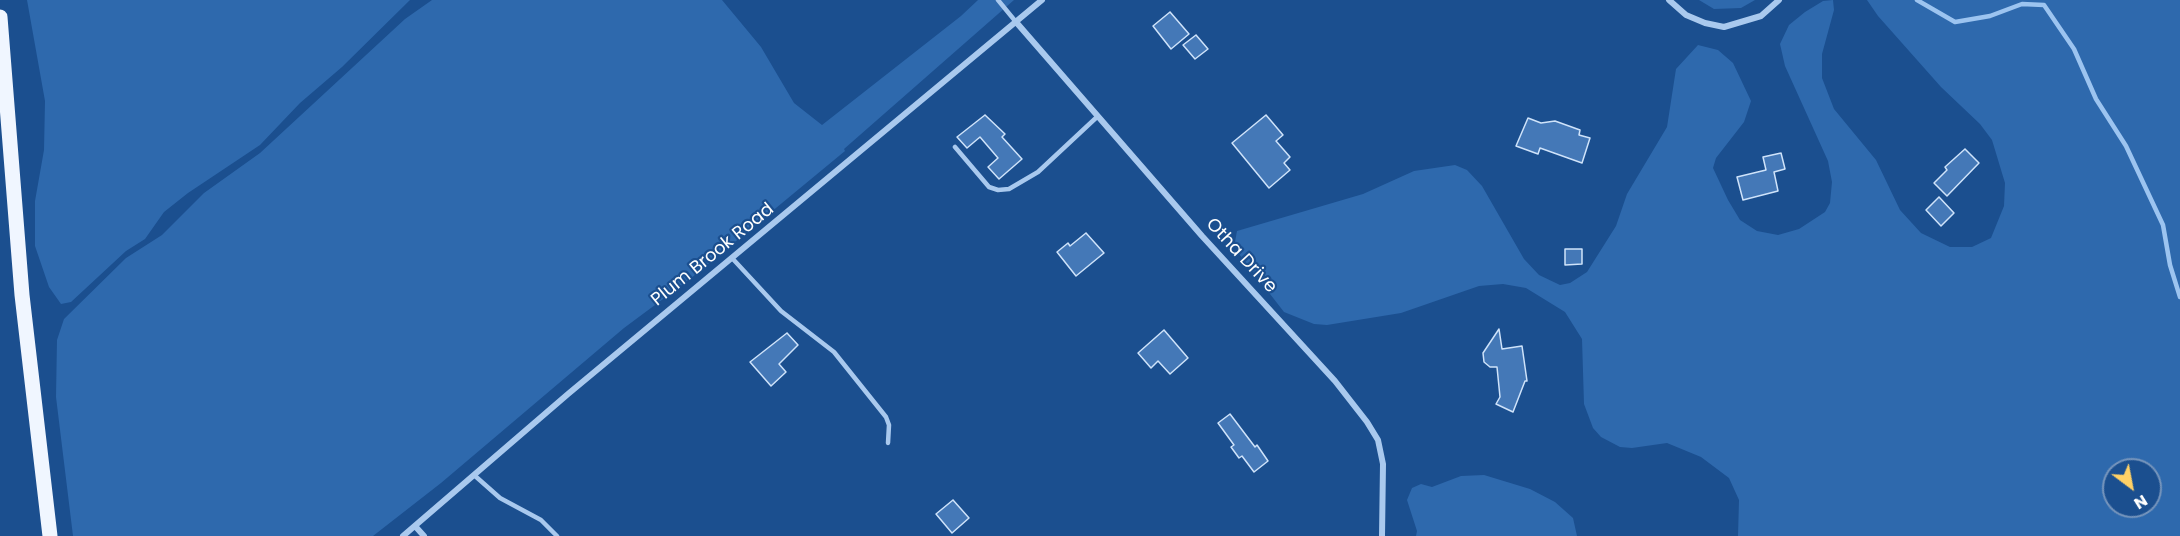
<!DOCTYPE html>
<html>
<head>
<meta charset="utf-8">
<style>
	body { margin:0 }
	#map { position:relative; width:2180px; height:536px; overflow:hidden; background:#1b4f8f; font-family:Poppins,sans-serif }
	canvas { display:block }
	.north { position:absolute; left:2102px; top:458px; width:60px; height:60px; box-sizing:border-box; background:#1b4f8f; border:2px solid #7695bc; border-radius:50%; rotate:148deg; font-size:16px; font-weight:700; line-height:24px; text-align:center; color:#fff }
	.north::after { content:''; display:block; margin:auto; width:21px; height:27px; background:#ffd166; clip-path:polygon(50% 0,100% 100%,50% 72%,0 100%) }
</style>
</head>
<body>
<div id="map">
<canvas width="2180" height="536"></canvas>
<div class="north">N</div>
</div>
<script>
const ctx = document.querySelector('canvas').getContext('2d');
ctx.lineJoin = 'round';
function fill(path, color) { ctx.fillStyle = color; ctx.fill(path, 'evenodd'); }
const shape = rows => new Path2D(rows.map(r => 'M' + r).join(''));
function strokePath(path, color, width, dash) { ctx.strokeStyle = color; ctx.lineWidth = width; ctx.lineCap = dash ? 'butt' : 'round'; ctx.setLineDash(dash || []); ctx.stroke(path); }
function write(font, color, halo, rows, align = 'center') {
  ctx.font = font + ' Poppins,sans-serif'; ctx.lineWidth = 4.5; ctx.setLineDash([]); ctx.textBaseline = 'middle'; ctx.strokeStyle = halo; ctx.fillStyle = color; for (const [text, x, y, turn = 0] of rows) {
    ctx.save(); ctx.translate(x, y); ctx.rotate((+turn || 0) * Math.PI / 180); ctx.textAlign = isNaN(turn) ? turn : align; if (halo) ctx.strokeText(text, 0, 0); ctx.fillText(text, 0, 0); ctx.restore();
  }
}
const green = shape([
	[27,0,410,0,342,67,300,103,260,145,188,193,164,212,145,239,126,251,71,302,61,304,49,287,35,246,35,201,44,150,45,101],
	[432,0,722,0,761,47,794,103,822,125,961,16,978,0,1014,0,844,149,845,151,690,279,624,328,441,483,373,536,73,536,56,397,57,340,64,319,126,258,162,235,204,193,260,153,405,19],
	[1699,0,1755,0,1741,8,1714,9],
	[1833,0,1834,10,1822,54,1822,78,1834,109,1876,160,1900,210,1921,233,1950,247,1972,247,1991,238,2004,206,2005,183,1992,140,1980,124,1941,87,1878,16,1867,0,2180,0,2180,536,1738,536,1739,500,1729,478,1701,457,1667,443,1632,448,1620,447,1601,437,1593,428,1584,404,1582,339,1565,312,1526,288,1503,284,1479,286,1401,313,1327,325,1314,324,1284,312,1239,254,1235,242,1237,231,1363,194,1414,171,1455,165,1467,170,1482,186,1524,259,1539,275,1560,285,1570,283,1587,272,1616,226,1627,194,1667,127,1676,69,1698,45,1718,50,1733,63,1751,101,1744,122,1716,158,1713,168,1728,200,1740,220,1757,231,1778,235,1799,229,1825,212,1830,203,1832,182,1828,161,1785,66,1780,44,1789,25,1805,12,1823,1],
	[2114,470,2150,470,2150,506,2114,506],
	[1484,475,1530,489,1555,502,1573,518,1577,536,1416,536,1417,531,1407,500,1412,488,1421,484,1432,487,1461,476]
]);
const stream = shape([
	[1917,0,1955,22,1990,16,2022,4,2044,5,2074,49,2096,99,2126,146,2163,225,2170,265,2180,297]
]);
const building = shape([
	[1170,12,1189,34,1171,49,1153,26,1170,12],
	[1196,35,1208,49,1195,59,1183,45,1196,35],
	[985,115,1005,134,1002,137,1022,159,999,179,988,167,998,158,980,137,967,148,957,137,985,115],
	[1266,115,1283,135,1276,141,1290,157,1284,163,1290,170,1269,188,1232,143,1266,115],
	[1528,118,1541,123,1555,121,1580,130,1579,135,1590,138,1582,163,1540,148,1538,154,1516,146,1528,118],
	[1965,149,1979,163,1947,196,1934,183,1947,170,1945,167,1965,149],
	[1781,153,1785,169,1774,172,1778,191,1743,200,1737,177,1766,170,1763,157,1781,153],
	[1939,197,1954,213,1941,226,1926,210,1939,197],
	[1086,233,1104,253,1076,276,1057,252,1068,243,1070,246,1086,233],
	[1565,249,1582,249,1582,264,1565,265,1565,249],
	[1499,329,1502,349,1522,346,1527,381,1525,381,1513,412,1496,404,1500,397,1497,367,1490,367,1484,362,1483,353,1499,329],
	[1164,330,1188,358,1170,374,1158,361,1151,368,1138,353,1164,330],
	[787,333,798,345,779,364,786,372,771,386,750,362,787,333],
	[1230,414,1255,447,1257,445,1268,461,1254,472,1242,456,1239,458,1231,447,1234,445,1218,423,1230,414],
	[953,500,969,518,952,533,936,514,953,500]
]);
const lane = shape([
	[998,0,1016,22],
	[955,147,989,187,998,190,1009,189,1038,172,1098,116],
	[732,258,781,311,834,352,886,417,889,425,888,443],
	[474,475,500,498,541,520,557,536]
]);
const street = shape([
	[1669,0,1686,15,1705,23,1724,27,1761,16,1779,0],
	[1016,22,1202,236,1335,381,1367,422,1378,440,1383,464,1382,536],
	[415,526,424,536],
	[403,536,568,394,1042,0]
]);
const primary = shape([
	[0,17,22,295,50,536]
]);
const streetNames = [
	["Plum Brook Road",713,255,-39],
	["Otha Drive",1241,256,47]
];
fill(green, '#2e69ad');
strokePath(stream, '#9cc4f0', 4.5);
fill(building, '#4478b7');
strokePath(building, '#cfe3fa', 1.5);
strokePath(lane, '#a9c9ee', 4.5);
strokePath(street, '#a9c9ee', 6);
strokePath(primary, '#f0f6ff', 15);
write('18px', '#fff', '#1b4f8f', streetNames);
</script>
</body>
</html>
